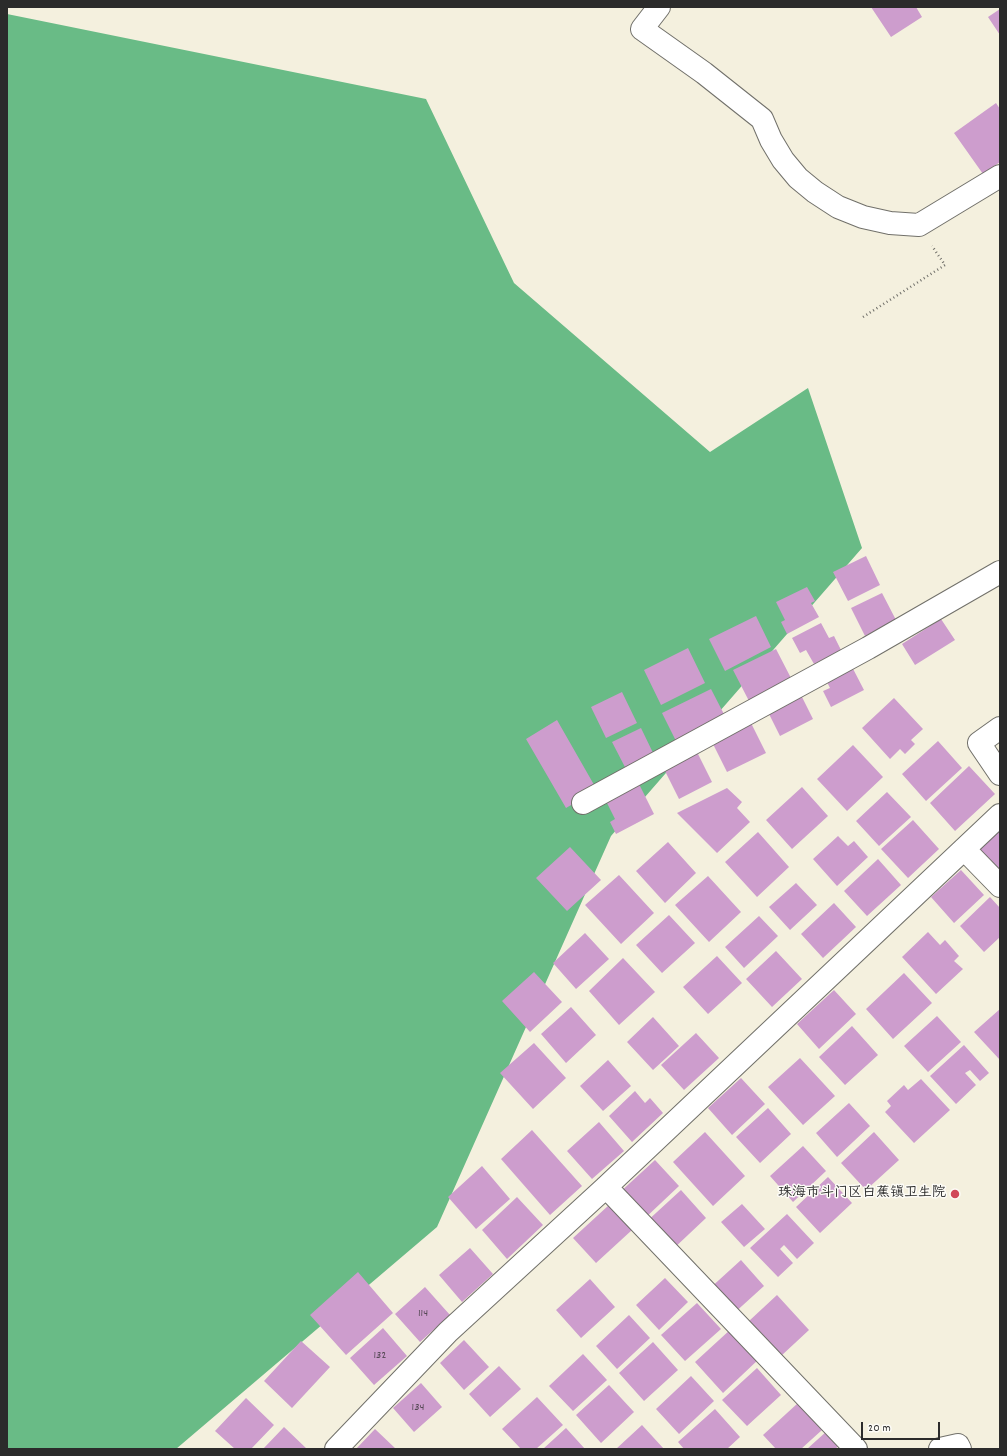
<!DOCTYPE html>
<html>
<head>
<meta charset="utf-8">
<style>
	body { margin:0 }
	#map { position:relative; width:1007px; height:1456px; overflow:hidden; background:#f4f0de; font-family:Dekko,sans-serif }
	canvas { display:block }
	.frame { position:absolute; inset:0; border:8px solid #2b2b2b; pointer-events:none }
	.scale { position:absolute; left:861px; top:1422px; width:79px; height:18px; box-sizing:border-box; border:2px solid #2b2b2b; border-top:0; padding-left:5px; font-size:12px; line-height:14px; white-space:nowrap; color:#2b2b2b; -webkit-text-stroke:3px #fdfcf7; paint-order:stroke }
</style>
</head>
<body>
<div id="map">
<canvas width="1007" height="1456"></canvas>
<div class="frame"></div>
<div class="scale">20 m</div>
</div>
<script>
const ctx = document.querySelector('canvas').getContext('2d');
ctx.lineJoin = 'round';
function fill(path, color) { ctx.fillStyle = color; ctx.fill(path, 'evenodd'); }
const shape = rows => new Path2D(rows.map(r => 'M' + r).join(''));
function strokePath(path, color, width, dash) { ctx.strokeStyle = color; ctx.lineWidth = width; ctx.lineCap = dash ? 'butt' : 'round'; ctx.setLineDash(dash || []); ctx.stroke(path); }
function write(font, color, halo, rows, align = 'center') {
  ctx.font = font + ' Dekko,"LXGW WenKai TC",sans-serif'; ctx.lineWidth = 3; ctx.setLineDash([]); ctx.textBaseline = 'middle'; ctx.strokeStyle = halo; ctx.fillStyle = color; for (const [text, x, y, turn = 0] of rows) {
    ctx.save(); ctx.translate(x, y); ctx.rotate((+turn || 0) * Math.PI / 180); ctx.textAlign = isNaN(turn) ? turn : align; if (halo) ctx.strokeText(text, 0, 0); ctx.fillText(text, 0, 0); ctx.restore();
  }
}
const forest = shape([
	[7,14,426,99,514,283,710,452,808,388,862,548,611,836,437,1227,176,1449,7,1449]
]);
const building = shape([
	[871,7,916,7,922,17,891,37],
	[1000,9,1000,35,988,17],
	[996,103,1000,109,1000,162,983,174,954,133],
	[866,556,880,585,848,601,833,572],
	[807,587,815,601,811,603,819,617,787,634,781,622,785,620,776,602],
	[882,593,896,620,865,636,851,608],
	[756,616,771,647,725,671,709,639],
	[941,619,955,640,915,665,902,644],
	[821,623,829,638,834,636,841,650,814,664,806,650,800,653,792,638],
	[688,648,705,683,661,705,644,670],
	[776,649,792,680,749,701,733,670],
	[850,663,864,690,831,707,823,691,830,688,824,676],
	[711,689,727,720,678,745,662,713],
	[799,691,813,719,780,736,766,708],
	[622,692,637,723,606,738,591,707],
	[894,698,923,729,911,740,915,744,905,754,900,749,890,759,862,728],
	[749,719,766,753,727,772,710,738],
	[557,720,597,790,566,808,526,739],
	[641,728,655,757,627,771,612,742],
	[938,741,962,768,926,801,902,774],
	[853,745,883,777,847,811,817,779],
	[695,748,712,782,679,799,662,765],
	[969,766,995,794,955,831,930,803],
	[638,782,654,814,616,834,610,822,615,819,605,799],
	[802,787,828,816,792,849,766,820],
	[727,788,742,802,737,808,750,822,717,853,677,813],
	[887,792,911,817,879,846,856,821],
	[913,820,939,849,908,878,881,849],
	[1000,830,1000,872,979,849],
	[758,832,789,867,757,897,725,862],
	[838,836,848,846,854,841,868,857,837,886,813,859],
	[668,842,696,873,665,903,636,871],
	[570,847,601,880,567,911,536,878],
	[878,859,901,885,867,916,844,891],
	[961,870,984,895,954,923,931,897],
	[619,875,654,913,621,944,585,905],
	[708,876,741,912,709,942,675,905],
	[796,883,817,905,790,930,769,907],
	[990,897,1000,908,1000,937,984,952,960,926],
	[834,903,856,927,823,958,801,934],
	[669,915,695,943,662,973,636,945],
	[759,916,778,936,744,968,725,947],
	[928,932,940,945,945,940,959,956,954,961,963,969,936,994,902,957],
	[585,933,609,959,576,989,553,963],
	[776,951,802,979,772,1007,746,979],
	[717,956,742,983,708,1014,683,987],
	[623,958,655,992,619,1025,589,991],
	[534,972,562,1002,530,1032,502,1001],
	[904,973,932,1003,893,1039,866,1009],
	[834,990,856,1014,819,1049,797,1024],
	[571,1007,596,1035,566,1063,541,1034],
	[1000,1009,1000,1060,974,1032],
	[937,1016,961,1042,928,1072,904,1046],
	[653,1017,679,1046,653,1070,627,1042],
	[852,1026,878,1055,845,1085,819,1057],
	[696,1033,719,1058,684,1090,661,1065],
	[534,1043,566,1078,533,1109,500,1073],
	[964,1045,989,1073,980,1081,970,1070,965,1073,976,1085,956,1104,930,1076],
	[800,1058,835,1096,803,1125,768,1087],
	[608,1060,631,1086,603,1111,580,1086],
	[741,1078,765,1104,732,1135,708,1108],
	[921,1079,950,1110,914,1143,885,1112,891,1106,887,1101,904,1085,908,1090],
	[635,1091,645,1103,650,1098,663,1113,632,1142,609,1116],
	[849,1103,870,1126,837,1157,816,1133],
	[768,1108,791,1134,760,1163,736,1137],
	[599,1122,624,1151,592,1179,567,1151],
	[532,1130,582,1186,550,1215,501,1159],
	[705,1132,745,1176,713,1206,673,1162],
	[874,1132,899,1160,866,1190,841,1163],
	[803,1146,826,1171,793,1202,770,1176],
	[655,1160,679,1186,643,1220,618,1194],
	[482,1166,510,1199,476,1229,448,1197],
	[828,1177,852,1203,820,1233,796,1207],
	[681,1190,706,1218,671,1251,645,1223],
	[517,1197,543,1225,507,1259,482,1230],
	[742,1204,765,1229,744,1247,721,1222],
	[609,1205,632,1230,596,1263,573,1238],
	[787,1214,814,1243,797,1259,784,1245,780,1249,793,1263,778,1277,750,1248],
	[470,1248,493,1274,462,1302,439,1275],
	[741,1260,764,1286,732,1315,708,1290],
	[358,1272,393,1313,346,1355,310,1315],
	[665,1278,688,1302,659,1330,636,1305],
	[590,1279,615,1307,581,1338,556,1310],
	[425,1287,450,1315,420,1342,395,1314],
	[777,1295,809,1330,781,1356,749,1321],
	[697,1303,721,1329,685,1361,661,1335],
	[629,1315,650,1338,617,1369,596,1346],
	[383,1328,407,1356,374,1385,350,1358],
	[731,1329,759,1359,723,1393,695,1362],
	[464,1340,489,1367,464,1390,440,1363],
	[301,1341,330,1367,292,1408,264,1381],
	[653,1342,678,1370,644,1401,619,1373],
	[583,1354,607,1380,573,1411,549,1386],
	[499,1366,521,1389,490,1417,469,1394],
	[757,1368,781,1395,747,1426,722,1400],
	[691,1376,714,1401,679,1434,656,1409],
	[421,1383,442,1407,414,1432,393,1408],
	[609,1385,634,1412,601,1443,576,1415],
	[537,1397,563,1425,536,1449,521,1449,502,1429],
	[246,1398,274,1425,251,1449,235,1449,215,1431],
	[798,1403,822,1430,801,1449,776,1449,763,1435],
	[715,1409,740,1437,727,1449,684,1449,678,1442],
	[642,1425,664,1449,616,1449],
	[284,1427,307,1449,263,1449],
	[566,1428,585,1449,543,1449],
	[375,1429,396,1449,356,1449],
	[827,1431,840,1445,835,1449,807,1449]
]);
const path = shape([
	[863,317,945,265,932,246]
]);
const street = shape([
	[659,7,642,29,704,73,762,119,771,140,783,160,798,178,815,192,838,207,863,217,890,223,919,225,1000,176],
	[1000,728,979,743,1000,774],
	[583,803,868,648,1000,572],
	[964,849,1000,886],
	[606,1187,856,1449],
	[336,1449,448,1332,606,1187,1000,815],
	[940,1449,958,1445,960,1449]
]);
const markers = [
	[955,1194,5,"#d1495b"]
];
const numberNames = [
	["114",423,1314],
	["132",380,1356],
	["134",418,1408]
];
const poiNames = [
	["珠海市斗门区白蕉镇卫生院",946,1194]
];
fill(forest, '#69bb86');
fill(building, '#cd9dcd');
strokePath(street, '#71706a', 24);
strokePath(path, '#71706a', 2.5, [1, 3]);
strokePath(street, '#fff', 22);
for (const [x, y, r, color] of markers) { const dot = new Path2D(); dot.arc(x, y, r, 0, 2 * Math.PI); ctx.fillStyle = color; ctx.fill(dot); strokePath(dot, '#fdfcf7', 1.5); }
write('12px', '#544854', null, numberNames);
write('14px', '#2b2b2b', '#fdfcf7', poiNames, 'right');
</script>
</body>
</html>
